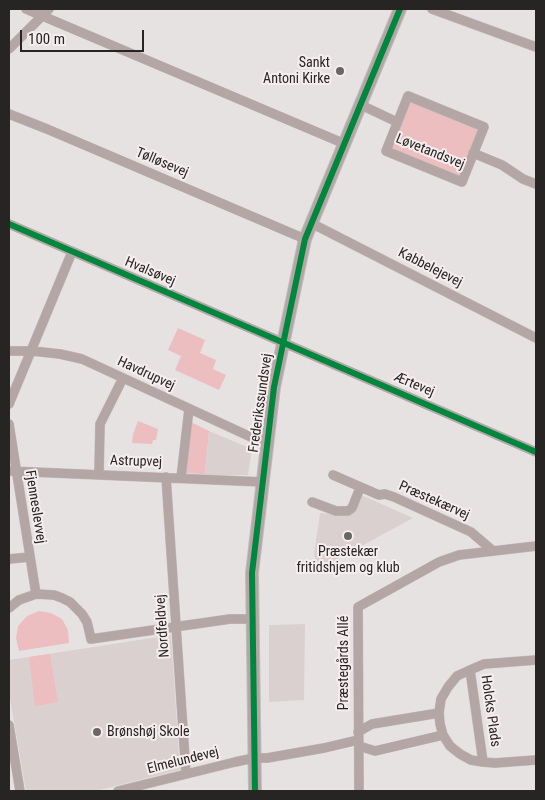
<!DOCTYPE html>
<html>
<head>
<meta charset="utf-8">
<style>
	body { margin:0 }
	#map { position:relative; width:545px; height:800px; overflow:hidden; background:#e7e2e2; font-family:"Roboto Condensed",sans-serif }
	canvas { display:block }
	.frame { position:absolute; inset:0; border:10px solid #272424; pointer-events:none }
	.scale { position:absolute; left:20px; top:30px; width:124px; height:22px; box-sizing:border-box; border:2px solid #272424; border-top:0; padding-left:6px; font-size:15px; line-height:18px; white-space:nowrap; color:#272424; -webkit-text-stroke:4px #f6eeee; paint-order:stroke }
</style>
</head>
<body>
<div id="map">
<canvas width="545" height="800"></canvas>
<div class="frame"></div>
<div class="scale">100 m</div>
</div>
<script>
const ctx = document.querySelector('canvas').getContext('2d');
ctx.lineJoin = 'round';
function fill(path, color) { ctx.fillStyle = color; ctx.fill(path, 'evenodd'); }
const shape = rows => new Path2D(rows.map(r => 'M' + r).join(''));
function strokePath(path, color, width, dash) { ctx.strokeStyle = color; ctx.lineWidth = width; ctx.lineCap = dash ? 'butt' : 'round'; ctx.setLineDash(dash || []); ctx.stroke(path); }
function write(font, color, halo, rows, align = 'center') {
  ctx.font = font + ' "Roboto Condensed",sans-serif'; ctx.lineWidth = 4; ctx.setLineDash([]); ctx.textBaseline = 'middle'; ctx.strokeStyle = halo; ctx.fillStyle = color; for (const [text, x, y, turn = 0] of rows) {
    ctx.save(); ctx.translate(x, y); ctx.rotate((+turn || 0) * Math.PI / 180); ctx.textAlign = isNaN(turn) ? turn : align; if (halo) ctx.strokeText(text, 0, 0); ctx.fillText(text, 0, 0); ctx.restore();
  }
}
const built = shape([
	[209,431,252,449,248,475,205,475],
	[361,495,413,518,332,562,320,567,314,555,320,513,347,515],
	[305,624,304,700,269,702,269,625],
	[171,635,180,770,95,791,26,791,9,693,9,660]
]);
const green = shape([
	[412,100,480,128,460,176,390,150],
	[178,328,205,340,200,353,216,360,213,369,226,375,219,390,175,370,181,356,168,350],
	[138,421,158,429,156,440,153,440,152,444,132,443,133,434],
	[191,422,209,431,205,474,184,473],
	[39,611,51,613,62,619,68,630,69,643,19,651,16,638,18,626,27,616],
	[50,654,58,702,35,706,29,657]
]);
const street = shape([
	[26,9,345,144],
	[432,9,536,47],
	[9,49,49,9],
	[408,96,484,127,462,182,386,151,408,96],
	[361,105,397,122],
	[9,114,47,129,305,239],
	[473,153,502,165,523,179,536,184],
	[311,223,536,338],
	[9,224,536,452],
	[9,351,32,351,60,354,82,359,253,438,268,441],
	[9,404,72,252],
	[9,424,36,594],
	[9,471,263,482],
	[99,474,100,424,123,378],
	[333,475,379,495,385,494,394,497,471,532,492,550],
	[166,477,186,774],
	[181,478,189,409],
	[312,502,336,511,348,511,352,508,360,488],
	[9,559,30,557],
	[9,608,19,600,36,594,54,595,62,598,70,602,82,614,87,622,91,639,230,619,252,619],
	[470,670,483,762,471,760,460,754,450,746,443,735,440,724,439,713,441,699,448,687,457,676,470,670,484,664,536,660],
	[9,725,20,791],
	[358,732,372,724,439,713],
	[359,746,375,751,443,735],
	[483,762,495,763,536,760],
	[118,791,235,762,254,758,267,758,324,748,358,740],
	[359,791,358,607,439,562,459,555,536,546]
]);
const secondary = shape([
	[255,791,252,573,274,387,305,239,400,9]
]);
const cycleway = shape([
	[9,224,536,452],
	[255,791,252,573,274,387,305,239,400,9]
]);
const markers = [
	[340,71,5,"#6a6666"],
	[348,536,5,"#6a6666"],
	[97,732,5,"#6a6666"]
];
const poiNames = [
	["Sankt",330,63],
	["Antoni Kirke",330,79],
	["Præstekær",348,552,"center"],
	["fritidshjem og klub",348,568,"center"],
	["Brønshøj Skole",107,732,"left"]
];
const streetNames = [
	["Løvetandsvej",430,152,22],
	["Tølløsevej",162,163,23],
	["Kabbelejevej",430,268,27],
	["Hvalsøvej",150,272,23],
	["Havdrupvej",146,374,25],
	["Ærtevej",414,385,23],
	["Frederikssundsvej",261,403,-82],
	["Astrupvej",136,462,2],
	["Præstekærvej",434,501,24],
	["Fjenneslevvej",35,507,81],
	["Nordfeldvej",163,626,-94],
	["Præstegårds Allé",344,663,-90],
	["Holcks Plads",490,711,82],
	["Elmelundevej",183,761,-14]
];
fill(built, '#dbd0d0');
fill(green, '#ecbec0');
strokePath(street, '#c0bdbd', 10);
strokePath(secondary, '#c0bdbd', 14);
strokePath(street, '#b5a6a6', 9);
strokePath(secondary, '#b4a5a6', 12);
strokePath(cycleway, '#00873e', 6);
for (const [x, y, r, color] of markers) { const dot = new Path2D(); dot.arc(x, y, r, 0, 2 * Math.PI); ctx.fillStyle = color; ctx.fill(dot); strokePath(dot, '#f6eeee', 2); }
write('14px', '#272424', '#f6eeee', poiNames, 'right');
write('14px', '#272424', '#f6eeee', streetNames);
</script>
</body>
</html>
